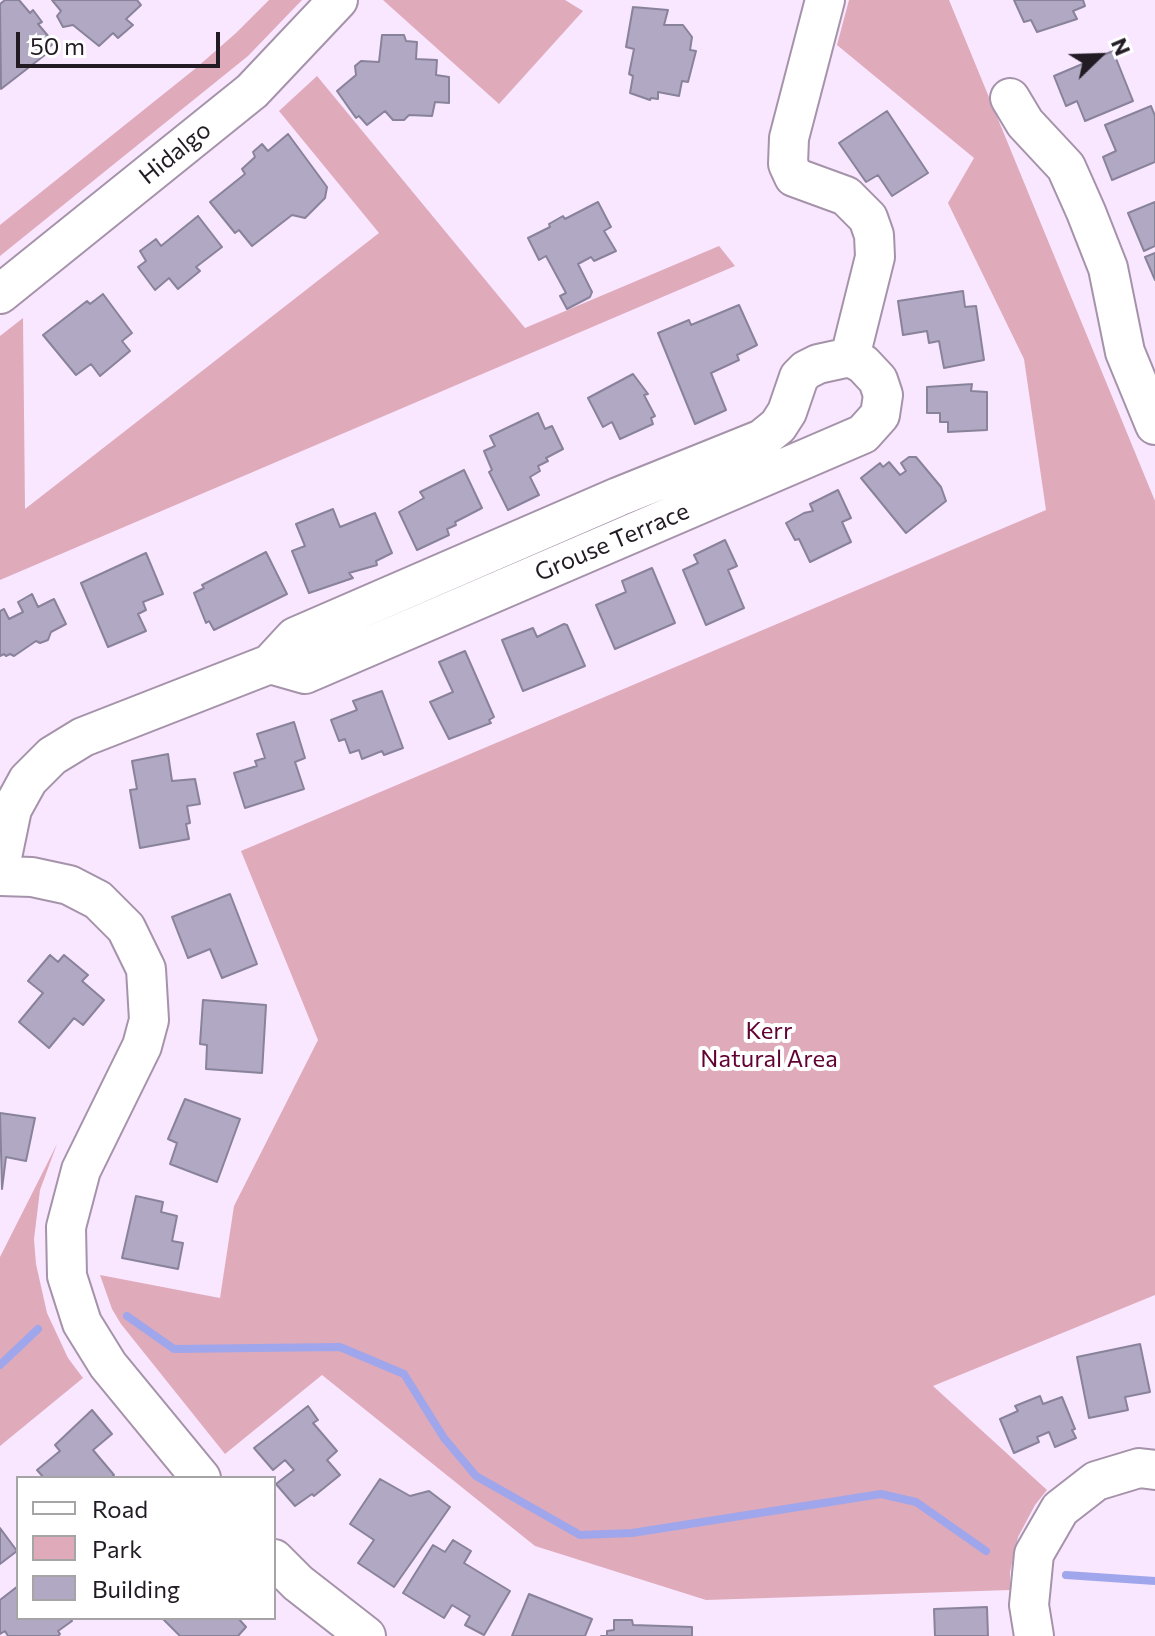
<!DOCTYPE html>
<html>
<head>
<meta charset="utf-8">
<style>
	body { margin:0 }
	#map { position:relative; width:1155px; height:1636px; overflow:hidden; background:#f9e6ff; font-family:Commissioner,sans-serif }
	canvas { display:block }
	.legend { position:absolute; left:16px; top:1476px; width:260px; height:144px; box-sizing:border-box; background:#fff; border:2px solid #a7a4a7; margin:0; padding:10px 14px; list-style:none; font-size:24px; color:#221b24 }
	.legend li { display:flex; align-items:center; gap:16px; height:40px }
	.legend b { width:40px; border:2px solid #a7a4a7 }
	.north { position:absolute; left:1059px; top:16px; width:80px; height:80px; -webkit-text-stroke:6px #fff; paint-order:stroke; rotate:67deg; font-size:22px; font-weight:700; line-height:32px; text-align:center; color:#221b24 }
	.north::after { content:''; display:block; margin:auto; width:28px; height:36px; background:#221b24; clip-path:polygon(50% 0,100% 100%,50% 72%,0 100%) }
	.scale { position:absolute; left:16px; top:32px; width:204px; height:36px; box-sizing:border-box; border:4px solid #221b24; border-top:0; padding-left:10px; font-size:24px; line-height:28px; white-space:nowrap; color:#221b24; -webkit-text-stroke:6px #fff; paint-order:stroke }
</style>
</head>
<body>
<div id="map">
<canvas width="1155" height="1636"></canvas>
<ul class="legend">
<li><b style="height:10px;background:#fff"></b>Road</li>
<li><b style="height:22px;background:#dfabbb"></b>Park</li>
<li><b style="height:22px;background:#b1a9c4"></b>Building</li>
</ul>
<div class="north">N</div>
<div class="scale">50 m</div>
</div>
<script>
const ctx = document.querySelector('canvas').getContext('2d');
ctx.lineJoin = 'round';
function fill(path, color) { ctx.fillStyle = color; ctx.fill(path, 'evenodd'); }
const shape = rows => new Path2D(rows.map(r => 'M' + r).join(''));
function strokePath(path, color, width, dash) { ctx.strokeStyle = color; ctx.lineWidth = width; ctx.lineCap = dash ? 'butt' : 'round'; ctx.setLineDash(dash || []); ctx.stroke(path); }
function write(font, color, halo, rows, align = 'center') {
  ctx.font = font + ' Commissioner,sans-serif'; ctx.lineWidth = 8; ctx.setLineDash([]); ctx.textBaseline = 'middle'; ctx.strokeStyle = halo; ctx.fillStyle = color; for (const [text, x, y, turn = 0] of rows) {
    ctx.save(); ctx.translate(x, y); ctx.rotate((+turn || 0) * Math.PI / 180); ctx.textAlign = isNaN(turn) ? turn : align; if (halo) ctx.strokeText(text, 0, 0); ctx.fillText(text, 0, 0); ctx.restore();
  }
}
const green = shape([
	[269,0,302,0,248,56,0,256,0,225,196,68,236,33],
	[383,0,565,0,583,11,499,104],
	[849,0,949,0,1155,501,1155,1295,933,1386,1047,1490,1035,1505,1018,1537,1010,1572,1010,1590,706,1600,535,1546,322,1375,225,1454,121,1324,112,1309,100,1275,220,1298,234,1206,318,1040,241,851,1046,510,1024,359,948,203,974,158,837,45],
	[317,76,525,328,719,246,735,266,0,580,0,336,23,318,25,509,379,233,279,111],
	[57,1144,40,1190,34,1239,36,1264,47,1313,68,1358,83,1378,0,1446,0,1257]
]);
const stream = shape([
	[127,1316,174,1349,340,1347,404,1374,444,1438,476,1476,580,1535,632,1533,881,1494,916,1502,986,1551],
	[0,1365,38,1329],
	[1066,1575,1155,1581]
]);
const building = shape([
	[5,0,19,0,30,13,33,10,42,22,38,24,54,43,48,48,50,51,1,89,0,4,5,0],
	[52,0,137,0,141,5,126,19,133,25,118,38,113,33,99,46,73,25,63,27,57,16,61,11,52,0],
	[1014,0,1083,0,1085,6,1073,11,1077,19,1037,32,1031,20,1024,22,1014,0],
	[633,7,668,10,664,25,683,25,692,37,690,50,696,51,688,82,682,81,679,96,658,92,658,99,651,98,650,100,630,93,633,76,629,74,634,49,626,47,633,7],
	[382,35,404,35,406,41,417,42,416,59,437,60,436,75,449,77,449,103,435,102,432,116,409,115,404,120,393,120,385,111,367,125,359,116,356,118,337,91,356,75,355,66,361,61,379,62,382,35],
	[1113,51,1133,101,1085,121,1077,101,1066,106,1054,76,1113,51],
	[1151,106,1155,116,1155,162,1112,180,1103,157,1116,151,1105,125,1151,106],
	[887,111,928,173,892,196,878,175,866,182,839,143,887,111],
	[288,134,327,187,325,198,305,218,292,215,252,246,239,230,235,233,210,202,245,174,242,169,255,157,253,152,262,144,268,151,288,134],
	[598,202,611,227,604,231,616,251,594,261,591,257,578,264,592,292,590,297,567,309,560,296,566,293,546,256,539,260,528,238,550,227,549,224,563,216,565,219,598,202],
	[1155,202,1155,246,1144,251,1128,213,1155,202],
	[198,216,222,247,196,267,200,271,178,289,169,278,155,290,138,267,146,261,140,251,156,239,161,246,198,216],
	[1155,253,1155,280,1145,257,1155,253],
	[963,291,965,307,976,306,984,360,944,368,939,341,929,343,927,331,903,335,898,301,963,291],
	[103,294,132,333,122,341,130,351,100,376,91,364,76,375,43,335,87,301,90,304,103,294],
	[739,305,757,345,737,355,739,360,711,373,726,410,695,424,658,333,689,320,691,325,739,305],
	[633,374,648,394,644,395,655,416,651,418,653,424,620,439,612,422,603,427,588,398,633,374],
	[972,384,971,391,987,392,987,430,948,432,948,422,940,422,940,413,927,413,927,387,972,384],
	[538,413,545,429,552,426,563,449,546,458,548,461,538,466,540,471,530,477,539,495,508,510,489,472,492,470,484,451,495,446,490,436,538,413],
	[909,457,916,457,941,487,946,501,906,533,861,478,880,463,883,467,889,462,900,475,906,471,901,463,909,457],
	[464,470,482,508,455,522,456,525,447,529,449,535,417,550,399,512,424,498,420,492,464,470],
	[838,490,851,518,842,522,851,542,810,562,799,539,795,540,786,523,804,513,813,511,810,504,838,490],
	[333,509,340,527,375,513,392,553,376,561,377,565,349,573,353,578,309,593,292,551,305,546,296,524,333,509],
	[725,540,737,566,728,570,744,608,706,625,683,570,698,563,694,555,725,540],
	[266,552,287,594,214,630,209,621,206,623,194,593,204,588,202,585,266,552],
	[146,553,163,594,143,602,146,610,138,614,146,631,108,647,81,583,146,553],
	[652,568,675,623,615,649,596,605,626,592,622,581,652,568],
	[32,594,38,607,54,599,66,624,51,632,48,640,40,643,36,641,14,656,10,654,6,656,4,654,0,656,0,611,4,609,9,619,23,612,18,602,32,594],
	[564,624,567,625,585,666,523,691,502,640,533,628,537,637,564,624],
	[465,651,494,717,489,720,491,723,449,739,430,702,453,692,439,662,465,651],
	[382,691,403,748,384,755,382,751,362,759,359,750,350,753,345,739,339,741,331,720,357,710,353,701,382,691],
	[294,722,305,758,295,762,304,789,245,808,234,773,257,766,255,761,265,758,257,734,294,722],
	[168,754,172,781,195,779,200,804,187,806,190,823,186,824,189,839,140,848,130,790,137,789,132,761,168,754],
	[230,894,257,964,222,978,210,949,188,958,172,917,230,894],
	[50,955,58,962,64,955,88,975,82,981,104,1000,83,1025,74,1018,49,1048,19,1022,43,993,28,981,50,955],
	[203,1000,266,1005,262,1073,206,1069,207,1045,200,1044,203,1000],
	[185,1099,240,1119,217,1182,170,1164,177,1143,168,1139,185,1099],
	[0,1113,35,1118,26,1161,6,1157,2,1189,0,1113],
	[136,1196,163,1202,161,1212,177,1216,172,1241,183,1243,178,1269,122,1258,136,1196],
	[1140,1344,1150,1392,1125,1397,1128,1410,1089,1418,1077,1357,1140,1344],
	[1040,1396,1043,1404,1062,1397,1075,1429,1072,1430,1076,1438,1055,1447,1049,1432,1037,1437,1039,1442,1014,1453,1000,1419,1018,1411,1015,1406,1040,1396],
	[308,1406,318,1420,313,1423,337,1451,327,1460,340,1475,314,1496,312,1494,295,1506,276,1484,294,1470,285,1460,273,1470,254,1448,308,1406],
	[92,1410,112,1434,93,1450,114,1475,111,1478,44,1478,37,1470,60,1451,55,1445,92,1410],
	[380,1479,410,1496,429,1491,450,1507,394,1587,358,1563,374,1540,350,1524,380,1479],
	[0,1528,17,1551,0,1564,0,1528],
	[453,1540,471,1551,464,1563,510,1591,484,1635,465,1625,470,1616,452,1605,444,1618,403,1593,433,1545,445,1552,453,1540],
	[18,1586,18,1618,70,1618,72,1621,58,1631,60,1634,58,1636,8,1636,5,1631,0,1634,0,1600,18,1586],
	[529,1594,592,1619,585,1636,512,1636,529,1594],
	[987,1607,988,1636,935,1636,934,1609,987,1607],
	[162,1618,238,1618,246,1627,238,1636,180,1636,162,1618],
	[614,1620,632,1620,633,1625,692,1627,692,1636,601,1636,607,1636,607,1631,614,1630,614,1620]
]);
const minor = shape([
	[825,0,789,138,788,164,794,177,846,196,868,218,874,235,875,257,850,357],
	[1010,98,1025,123,1066,167,1086,212,1108,268,1125,352,1155,425],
	[0,294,252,91,338,0],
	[0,867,12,809,28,780,52,756,83,737,270,664,295,637,618,497,762,439,778,426,787,412,799,377,806,370,818,364,850,357,863,364,878,380,883,395,880,415,863,434,305,674,270,664],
	[0,876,32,877,69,885,98,900,126,928,146,969,149,1020,142,1046,81,1170,66,1227,67,1276,82,1323,108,1365,201,1478],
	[274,1559,298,1583,366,1636],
	[1034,1636,1029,1605,1034,1554,1060,1509,1096,1481,1139,1468,1155,1470]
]);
const streetNames = [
	["Hidalgo",175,153,-39],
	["Grouse Terrace",612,542,-23]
];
const parkNames = [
	["Kerr",769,1031],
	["Natural Area",769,1059]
];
fill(green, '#dfabbb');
strokePath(stream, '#9fa6eb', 8);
fill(building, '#b1a9c4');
strokePath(building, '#89829b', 2);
strokePath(minor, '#a593aa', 42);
strokePath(minor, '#fff', 38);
write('24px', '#221b24', '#fff', streetNames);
write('24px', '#620233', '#fff', parkNames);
</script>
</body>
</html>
